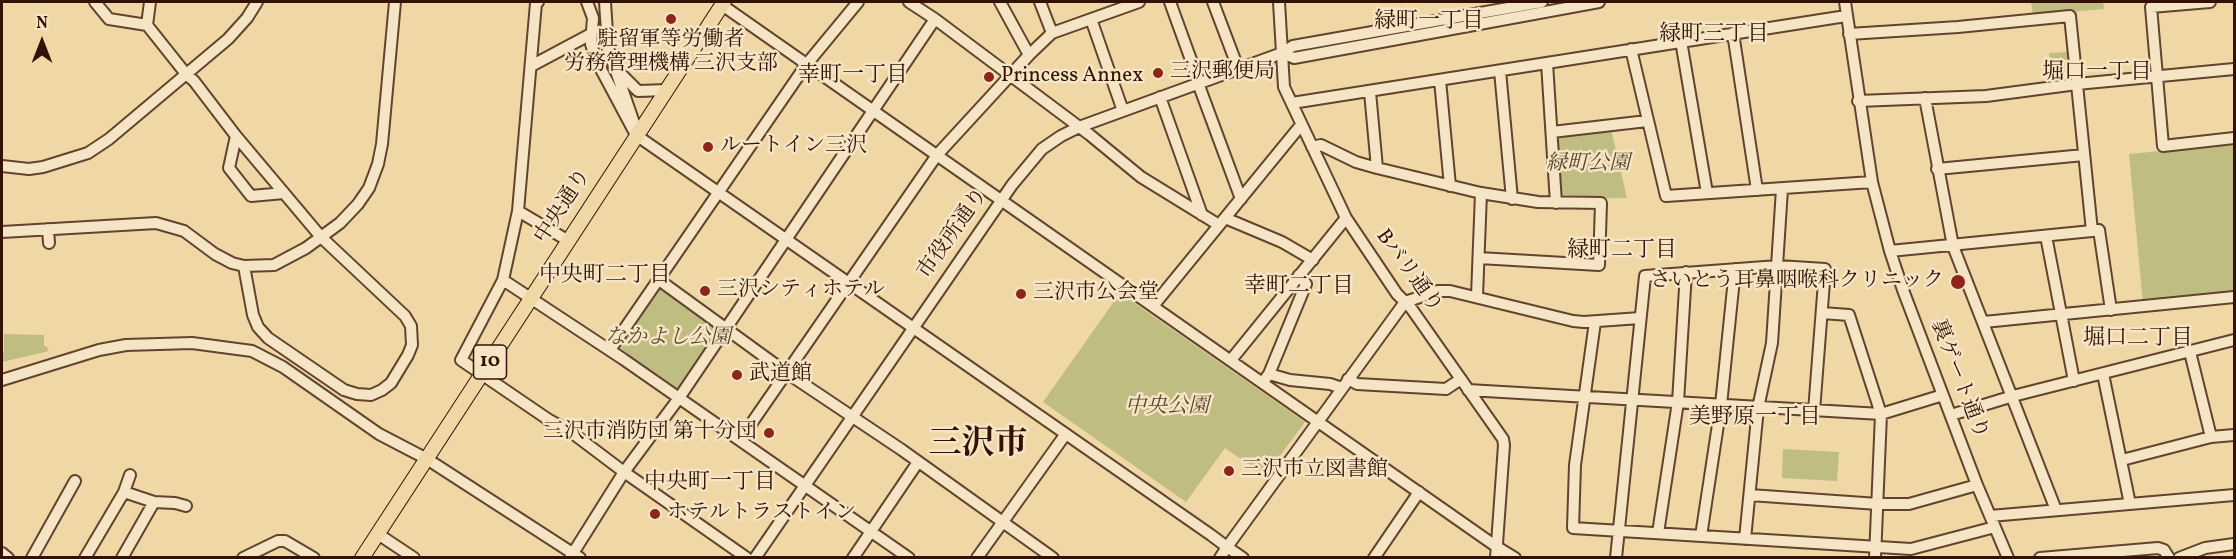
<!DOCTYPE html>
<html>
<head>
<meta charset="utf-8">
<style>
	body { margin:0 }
	#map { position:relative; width:2236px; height:559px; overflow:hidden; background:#efd7a6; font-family:Vollkorn,serif }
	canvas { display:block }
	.frame { position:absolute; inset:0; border:3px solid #331205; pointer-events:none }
	.north { position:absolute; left:12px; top:12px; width:60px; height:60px; -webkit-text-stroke:4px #f5e5c5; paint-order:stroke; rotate:0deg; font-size:16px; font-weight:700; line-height:24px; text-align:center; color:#331205 }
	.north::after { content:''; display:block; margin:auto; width:21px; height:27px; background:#331205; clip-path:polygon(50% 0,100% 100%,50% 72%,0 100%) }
</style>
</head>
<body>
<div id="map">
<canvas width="2236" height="559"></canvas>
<div class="frame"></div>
<div class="north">N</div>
</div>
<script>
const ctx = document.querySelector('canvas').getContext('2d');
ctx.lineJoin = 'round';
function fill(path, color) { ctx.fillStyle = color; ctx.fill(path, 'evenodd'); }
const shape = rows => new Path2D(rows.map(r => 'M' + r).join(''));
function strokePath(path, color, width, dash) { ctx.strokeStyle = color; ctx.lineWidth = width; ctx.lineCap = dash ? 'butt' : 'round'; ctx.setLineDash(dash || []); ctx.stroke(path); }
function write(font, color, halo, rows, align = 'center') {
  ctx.font = font + ' Vollkorn,"Noto Serif JP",serif'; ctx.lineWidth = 5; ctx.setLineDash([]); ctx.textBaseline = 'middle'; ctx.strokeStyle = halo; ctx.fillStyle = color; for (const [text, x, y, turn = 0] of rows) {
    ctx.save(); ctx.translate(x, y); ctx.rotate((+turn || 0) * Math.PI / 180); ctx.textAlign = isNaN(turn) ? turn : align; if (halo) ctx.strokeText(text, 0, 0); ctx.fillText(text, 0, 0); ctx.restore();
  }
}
const green = shape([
	[2031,2,2103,2,2104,9,2033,15],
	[2068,52,2070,78,2069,81,2052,83,2049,53],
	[1611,129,1627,198,1559,199,1555,137],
	[2234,144,2234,294,2143,304,2129,154],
	[662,289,716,328,717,333,677,389,673,389,618,352,657,290],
	[1120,293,1305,422,1265,476,1225,448,1186,502,1043,402],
	[4,334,44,335,44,346,46,346,49,351,2,362,2,354,4,352],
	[1783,449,1839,452,1837,481,1782,478]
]);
const minor = shape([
	[95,2,109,19,147,25,186,74,194,81,236,136,321,237,405,316,411,326,412,345,408,355,391,383,382,390,371,395,357,394,344,390,268,338,258,327,253,315,244,266],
	[538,2,536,3,518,211,567,240],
	[587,2,593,18,591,44,596,60,636,135,1211,535,1227,547,1220,558],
	[605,2,608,48,634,123],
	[909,2,935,19],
	[1000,2,1029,55,1052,33,1139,2],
	[1040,2,1052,33],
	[1170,2,1199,82],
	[1213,2,1238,68],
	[1279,2,1284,87,1346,218,1397,294,1411,308,1503,439,1504,445,1496,558],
	[1845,2,1872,182,1890,251,1903,290,1977,485,2008,558],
	[2210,2,2151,7,2163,146,2234,138],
	[722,5,1497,547,1515,558],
	[1091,19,1123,111],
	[147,25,150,2],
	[1733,33,1757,190],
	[1849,34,1958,27,2070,16,2092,231,1890,251],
	[1681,41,1707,193],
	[1631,49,1666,196,1872,182],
	[1282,53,1294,58,1599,2],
	[1547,63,1556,203],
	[531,66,591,34],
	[1500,71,1512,199],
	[620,73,638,91,667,90],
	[1440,80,1450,186],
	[1198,83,1241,199],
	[1370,92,1377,168],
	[1160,97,1202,215],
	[1925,98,1953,246,2056,510],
	[1858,101,1986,96,2077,84,2234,69],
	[1292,103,1846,16],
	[1552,132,1647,121],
	[236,136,229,168,251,196,284,193],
	[1312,147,1321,145,1356,162,1377,168,1481,193,1538,202,1601,203,1599,265,1479,258],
	[2,166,29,169,43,167,88,153,109,139,228,39,247,18,257,2],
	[1937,169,2084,155],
	[518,211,503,280,461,360,549,420,571,432,624,472,747,558],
	[1225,218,1282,242,1313,260],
	[48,229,49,243],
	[2092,231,2099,230,2111,310],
	[2,232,156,223,184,231,215,254,232,263,244,266,274,265,306,248,340,223,358,204,369,188,378,164,382,144,395,2],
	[2046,236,2074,381],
	[503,280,623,359,909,558],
	[659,280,787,373,902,450,1053,558],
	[1477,296,1481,193],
	[1153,306,1301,125],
	[1822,313,1849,315,1881,414,1875,558],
	[1595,322,1575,465,1573,528,1911,549,1995,527],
	[1984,322,2234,297],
	[610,350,806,65,858,2],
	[2190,352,2211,437],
	[1231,360,1346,218],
	[1269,374,1290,380,1330,384,1342,388],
	[2103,374,2130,504],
	[1348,379,1357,384,1446,389,1461,379],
	[2,380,99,350,126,345,192,343,252,351,283,367,379,434,427,459,580,558],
	[1263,382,1269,374,1306,284,1299,275],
	[1468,390,1881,414,1943,395],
	[1951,415,2013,396,2234,340],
	[740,440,937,155,1029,55],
	[2122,460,2211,437,2234,435],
	[124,492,154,502,175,503,186,506],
	[1750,495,1878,504,1909,504,1977,485],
	[1990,516,2234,495],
	[1658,533,1678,402,1686,272],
	[378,534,414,558],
	[1701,536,1721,405,1735,269],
	[1745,539,1758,408,1772,343,1782,189],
	[2,553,8,558],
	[32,558,75,481],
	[85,558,124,492,130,475],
	[122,558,154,502],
	[243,558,278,541,285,541,314,558],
	[570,558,624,472,679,398,935,19,1090,135,1141,177,1219,225],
	[755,558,1012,185,1042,149,1061,136,1079,127,1282,53,1293,46,1542,2],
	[853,558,918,462],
	[977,558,1065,435],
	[1243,558,1227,547,1405,302,1438,291,1450,291,1573,321,1584,322,1640,318],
	[1374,558,1419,492],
	[1616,558,1645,276,1778,266,1825,269,1814,411],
	[2040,558,2158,548,2164,550,2169,558],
	[2179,558,2205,548,2234,544]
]);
const major = shape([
	[362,558,724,2]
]);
const markers = [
	[671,19,6,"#8f2418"],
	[1158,73,6,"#8f2418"],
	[989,77,6,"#8f2418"],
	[708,147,6,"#8f2418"],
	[1958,282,8,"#8f2418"],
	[705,291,6,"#8f2418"],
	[1021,294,6,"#8f2418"],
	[737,375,6,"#8f2418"],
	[769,433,6,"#8f2418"],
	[1229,471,6,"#8f2418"],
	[655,514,6,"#8f2418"]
];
const shields = [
	[490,362,33]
];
const shieldNames = [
	["10",490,362]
];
const poiNames = [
	["駐留軍等労働者",671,41,"center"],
	["労務管理機構 三沢支部",671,65,"center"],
	["三沢郵便局",1170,73],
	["Princess Annex",1001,77],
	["ルートイン三沢",720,147],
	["さいとう耳鼻咽喉科クリニック",1944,282,"right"],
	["三沢シティホテル",717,291],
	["三沢市公会堂",1033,294],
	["武道館",749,375],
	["三沢市消防団 第十分団",757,433,"right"],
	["三沢市立図書館",1241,471],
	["ホテルトラストイン",667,514]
];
const parkNames = [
	["緑町公園",1588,165],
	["なかよし公園",668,339],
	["中央公園",1167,408]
];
const streetNames = [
	["中央通り",564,207,-57],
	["市役所通り",954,234,-55],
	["Bバリ通り",1408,272,54],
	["裏ゲート通り",1958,380,69]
];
const neighbourhoodNames = [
	["緑町一丁目",1429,23],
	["緑町三丁目",1714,36],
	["堀口一丁目",2097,74],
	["幸町一丁目",853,77],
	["緑町二丁目",1622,252],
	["中央町二丁目",605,277],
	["幸町二丁目",1299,288],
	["堀口二丁目",2138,340],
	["美野原一丁目",1755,419],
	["中央町一丁目",710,484]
];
const townNames = [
	["三沢市",978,447]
];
fill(green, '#bfbd82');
strokePath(minor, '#62432d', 14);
strokePath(major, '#331205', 16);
strokePath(minor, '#f5e5c5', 10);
strokePath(major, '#efd7a6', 14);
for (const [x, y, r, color] of markers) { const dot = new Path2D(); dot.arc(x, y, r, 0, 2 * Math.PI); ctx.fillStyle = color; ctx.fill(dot); strokePath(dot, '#f5e5c5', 2); }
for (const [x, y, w] of shields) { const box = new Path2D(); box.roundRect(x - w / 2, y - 17, w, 34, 4.5); ctx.fillStyle = '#f5e5c5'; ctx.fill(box); strokePath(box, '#331205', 1.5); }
write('bold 20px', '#331205', null, shieldNames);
write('21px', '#331205', '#f5e5c5', poiNames, 'left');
write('italic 21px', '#5d452a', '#f5e5c5', parkNames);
write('21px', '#331205', '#f5e5c5', streetNames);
write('22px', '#331205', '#f5e5c5', neighbourhoodNames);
write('bold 33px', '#331205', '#f5e5c5', townNames);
</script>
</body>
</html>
